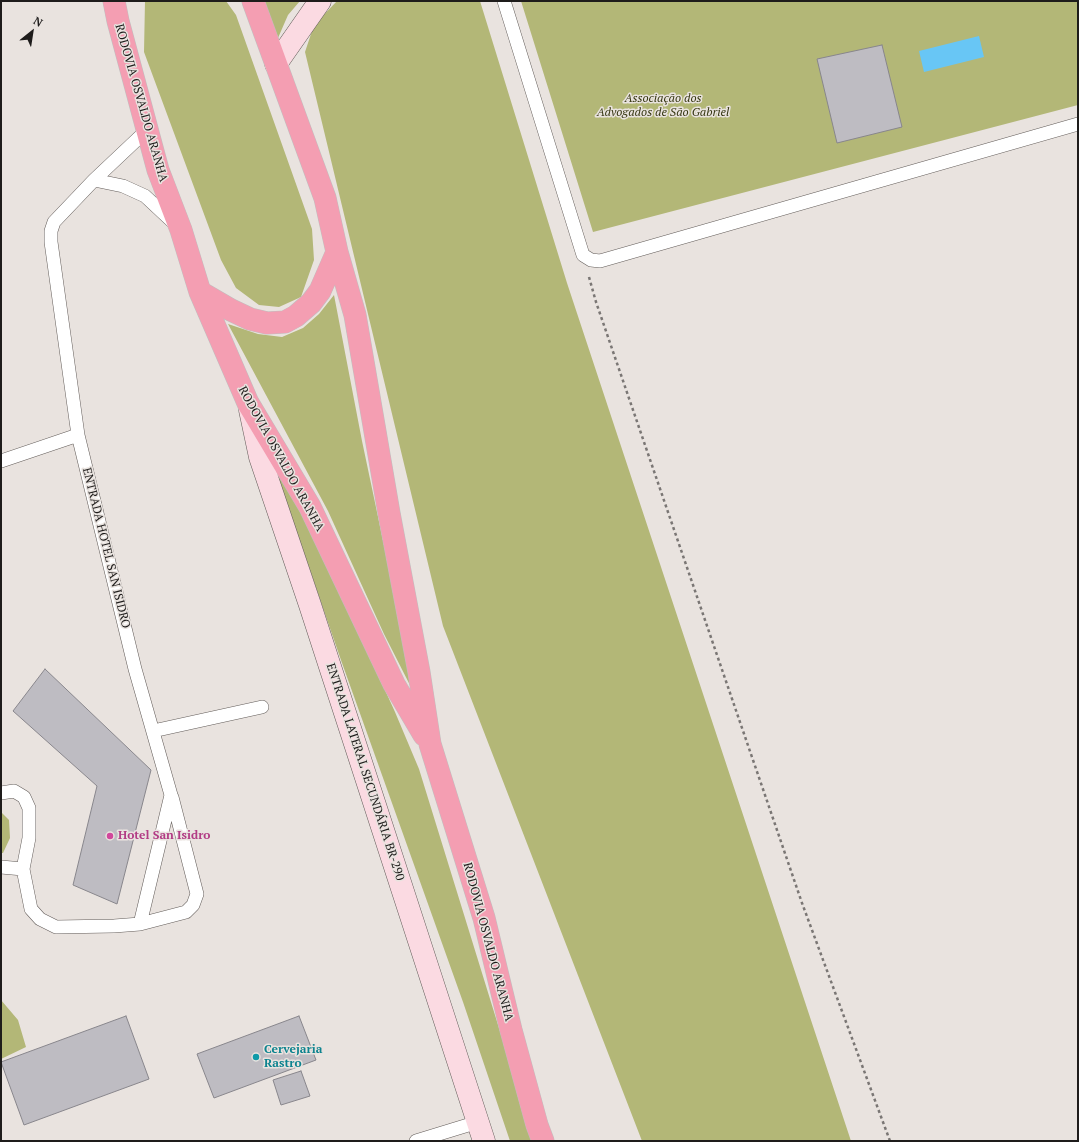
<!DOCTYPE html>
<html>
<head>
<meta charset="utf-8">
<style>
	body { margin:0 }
	#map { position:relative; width:1079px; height:1142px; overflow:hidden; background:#e9e3df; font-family:"PT Serif",serif }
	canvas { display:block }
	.frame { position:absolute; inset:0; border:2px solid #1e1c1b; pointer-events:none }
	.north { position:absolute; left:12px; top:12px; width:40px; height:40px; -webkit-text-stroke:3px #e9e3df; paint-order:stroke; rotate:30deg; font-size:11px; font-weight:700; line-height:16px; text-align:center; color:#1e1c1b }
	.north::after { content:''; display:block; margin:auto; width:14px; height:18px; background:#1e1c1b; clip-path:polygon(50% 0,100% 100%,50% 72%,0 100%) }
</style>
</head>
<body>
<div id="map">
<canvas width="1079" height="1142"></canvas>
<div class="frame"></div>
<div class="north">N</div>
</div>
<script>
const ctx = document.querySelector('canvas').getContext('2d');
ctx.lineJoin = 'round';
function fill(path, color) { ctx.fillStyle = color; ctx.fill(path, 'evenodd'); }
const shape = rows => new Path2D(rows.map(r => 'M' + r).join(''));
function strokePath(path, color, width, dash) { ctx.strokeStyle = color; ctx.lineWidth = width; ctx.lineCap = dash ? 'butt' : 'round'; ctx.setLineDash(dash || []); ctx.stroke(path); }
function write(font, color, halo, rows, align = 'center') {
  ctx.font = font + ' "PT Serif",serif'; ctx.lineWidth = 3; ctx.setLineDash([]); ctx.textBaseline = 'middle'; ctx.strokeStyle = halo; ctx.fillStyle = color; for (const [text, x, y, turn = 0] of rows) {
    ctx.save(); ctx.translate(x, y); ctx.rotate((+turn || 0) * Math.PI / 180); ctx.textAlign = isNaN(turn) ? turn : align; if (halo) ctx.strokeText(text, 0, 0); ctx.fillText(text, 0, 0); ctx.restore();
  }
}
const green = shape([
	[145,1,226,1,236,15,312,229,314,260,301,297,279,307,259,305,236,288,221,260,144,52],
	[263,1,300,1,288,15,278,38],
	[337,1,480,1,567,283,851,1141,642,1141,443,626,305,52,314,25],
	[521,1,1078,1,1078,105,593,232],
	[334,295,362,441,416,697,384,634,328,511,228,324,258,334,282,337,303,328,319,314],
	[266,443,339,589,395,712,419,769,528,1122,535,1141,510,1141,463,1002,342,663],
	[1,812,9,820,10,838,3,853,1,853],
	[1,1000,18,1020,26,1047,1,1059]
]);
const water = shape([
	[979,36,984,57,924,72,919,51]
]);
const building = shape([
	[882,45,902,127,837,143,817,59,882,45],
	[45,669,151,770,117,904,73,885,97,786,13,711,45,669],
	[126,1016,149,1079,24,1125,1,1062,126,1016],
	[299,1016,316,1060,214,1098,197,1054,299,1016],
	[301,1071,310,1096,281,1105,273,1080,301,1071]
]);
const path = shape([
	[589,277,596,302,802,903,890,1141]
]);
const service = shape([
	[504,1,583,255,591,260,600,261,1078,124],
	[94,180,123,186,145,196,176,225],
	[1,461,78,435],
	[153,731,262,707],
	[1,793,14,791,24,797,29,808,29,838,23,869],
	[1,867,23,869,31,909,40,919,56,927,114,926,140,924,186,912,193,905,197,894,172,797],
	[140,924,171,795,135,669,78,435,51,242,51,231,54,222,94,180,147,130],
	[416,1141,478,1122]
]);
const secondary = shape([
	[276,64,320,1],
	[250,410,260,457,310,605,484,1141]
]);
const trunk = shape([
	[114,1,118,21,158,170,181,230,200,292,248,403,310,507,394,684,424,735],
	[253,1,325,198,337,252,355,315,389,513,419,672,430,744,484,918,511,1030,537,1125,543,1141],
	[200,292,231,310,250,319,267,323,285,322,296,316,311,303,320,291,337,252]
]);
const markers = [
	[110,836,4,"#d1479c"],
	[256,1057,4,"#0f9aa8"]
];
const parkNames = [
	["Associação dos",663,99],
	["Advogados de São Gabriel",663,113]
];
const streetNames = [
	["RODOVIA OSVALDO ARANHA",141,103,74],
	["RODOVIA OSVALDO ARANHA",281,459,61],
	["ENTRADA HOTEL SAN ISIDRO",106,548,76],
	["ENTRADA LATERAL SECUNDÁRIA BR-290",365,772,72],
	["RODOVIA OSVALDO ARANHA",488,942,75]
];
const hotelNames = [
	["Hotel San Isidro",118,836]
];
const cultureNames = [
	["Cervejaria",264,1050],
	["Rastro",264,1064]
];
fill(green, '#b3b777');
fill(water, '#68c6f5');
fill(building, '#bebcc2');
strokePath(building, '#88868c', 1);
strokePath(service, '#635d5a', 14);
strokePath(secondary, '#635d5a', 23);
strokePath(trunk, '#c0bfbf', 23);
strokePath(path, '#7a7674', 2.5, [3, 3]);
strokePath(service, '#fff', 13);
strokePath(secondary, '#fbdae2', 22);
strokePath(trunk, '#f49eb2', 22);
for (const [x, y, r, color] of markers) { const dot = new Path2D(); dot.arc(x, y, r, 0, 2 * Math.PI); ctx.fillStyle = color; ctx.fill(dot); strokePath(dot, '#e9e3df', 1.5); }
write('italic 12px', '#363712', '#e9e3df', parkNames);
write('12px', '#1e1c1b', '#e9e3df', streetNames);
write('bold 12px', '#b23c85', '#e9e3df', hotelNames, 'left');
write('bold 12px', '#0d838f', '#e9e3df', cultureNames, 'left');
</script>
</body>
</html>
